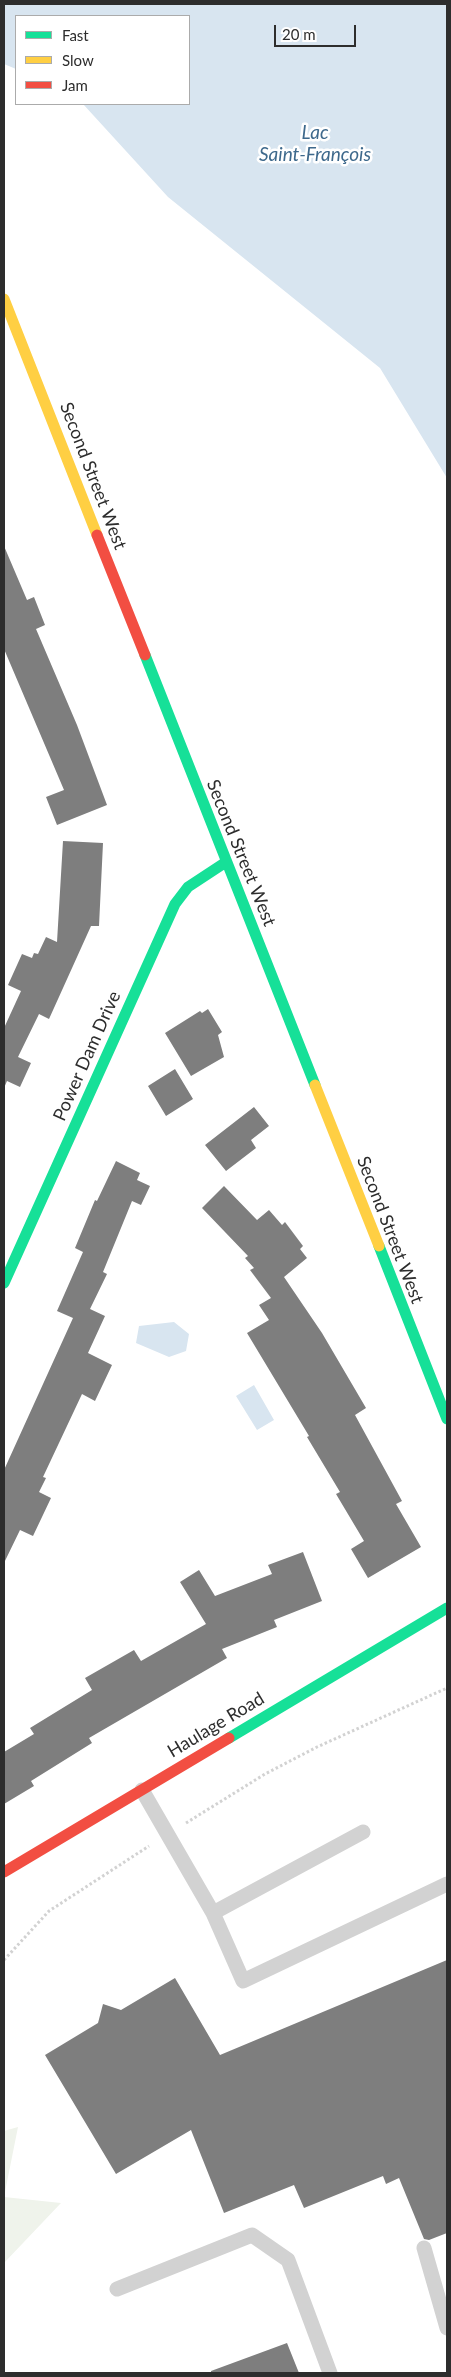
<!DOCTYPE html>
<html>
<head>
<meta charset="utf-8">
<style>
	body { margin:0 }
	#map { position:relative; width:451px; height:2377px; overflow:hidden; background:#fff; font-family:Lato,sans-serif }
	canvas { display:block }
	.frame { position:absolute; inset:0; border:5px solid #2d2d2d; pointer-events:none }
	.legend { position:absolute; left:15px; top:15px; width:175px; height:90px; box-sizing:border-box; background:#fff; border:1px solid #ababab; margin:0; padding:6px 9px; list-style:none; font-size:15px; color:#2d2d2d }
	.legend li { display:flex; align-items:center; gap:10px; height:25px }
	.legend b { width:25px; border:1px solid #ababab }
	.scale { position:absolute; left:274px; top:25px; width:82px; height:22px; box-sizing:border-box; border:2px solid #2d2d2d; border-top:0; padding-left:6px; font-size:15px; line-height:18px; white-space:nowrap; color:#2d2d2d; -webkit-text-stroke:4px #fff; paint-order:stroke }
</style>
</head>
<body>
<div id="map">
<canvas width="451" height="2377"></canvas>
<div class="frame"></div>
<ul class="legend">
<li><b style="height:6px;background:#16e098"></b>Fast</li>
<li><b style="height:6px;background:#ffcf43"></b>Slow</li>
<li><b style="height:6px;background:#f24e42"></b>Jam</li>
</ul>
<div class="scale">20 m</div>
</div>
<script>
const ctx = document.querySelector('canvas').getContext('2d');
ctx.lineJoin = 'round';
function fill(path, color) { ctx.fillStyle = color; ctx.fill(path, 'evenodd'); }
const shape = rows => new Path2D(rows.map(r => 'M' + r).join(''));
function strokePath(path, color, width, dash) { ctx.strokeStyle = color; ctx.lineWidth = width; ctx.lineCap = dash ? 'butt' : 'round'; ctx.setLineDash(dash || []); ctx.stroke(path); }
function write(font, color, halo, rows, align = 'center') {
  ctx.font = font + ' Lato,sans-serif'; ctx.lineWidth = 5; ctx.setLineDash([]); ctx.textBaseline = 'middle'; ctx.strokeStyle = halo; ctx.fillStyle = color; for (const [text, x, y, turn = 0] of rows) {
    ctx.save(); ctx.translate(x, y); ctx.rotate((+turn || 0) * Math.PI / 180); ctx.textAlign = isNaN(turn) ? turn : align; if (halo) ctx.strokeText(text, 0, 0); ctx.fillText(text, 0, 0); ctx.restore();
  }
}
const green = shape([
	[18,2127,4,2197,61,2203,4,2263,4,2131]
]);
const water = shape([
	[4,4,447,4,447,478,380,368,168,197,83,104,189,104,189,16,16,16,16,69,4,64],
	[174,1322,189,1334,186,1351,169,1357,136,1343,139,1326],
	[254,1385,274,1420,257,1430,236,1396]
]);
const building = shape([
	[4,546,27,600,34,597,45,625,36,629,77,725,107,805,57,825,46,797,64,790,4,649],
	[63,841,103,843,99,926,91,926,49,1019,39,1014,18,1057,31,1063,20,1087,7,1081,4,1088,4,1028,21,991,8,985,22,954,32,958,34,953,38,954,46,937,57,942],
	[208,1009,222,1032,218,1035,224,1057,191,1076,165,1033,200,1011,202,1013],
	[175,1069,193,1099,166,1116,148,1086],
	[254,1107,269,1126,251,1140,256,1148,226,1171,205,1145],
	[116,1161,140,1173,137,1180,150,1186,141,1205,132,1201,103,1272,107,1274,90,1309,105,1316,88,1353,112,1365,95,1401,82,1394,43,1477,46,1478,39,1492,51,1498,33,1536,20,1530,4,1563,4,1470,73,1318,57,1311,83,1252,75,1248,95,1200,97,1201],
	[224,1186,257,1220,269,1210,282,1225,285,1222,303,1246,300,1249,307,1258,284,1277,322,1333,366,1408,355,1415,402,1501,396,1504,421,1547,368,1578,351,1549,364,1541,336,1494,340,1492,307,1437,309,1436,247,1333,269,1320,259,1305,271,1298,250,1270,254,1268,245,1258,248,1256,202,1208],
	[303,1552,322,1601,274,1620,277,1627,222,1649,227,1658,89,1738,92,1743,31,1781,34,1786,4,1804,4,1752,34,1734,30,1728,92,1690,85,1678,134,1650,141,1661,206,1624,180,1582,199,1570,215,1596,272,1574,268,1565],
	[447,1960,447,2233,429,2240,424,2239,399,2178,386,2184,383,2176,304,2208,294,2185,224,2213,191,2130,116,2174,45,2055,98,2023,103,2004,121,2010,175,1978,220,2055],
	[287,2343,299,2373,211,2373,211,2371]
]);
const path = shape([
	[186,1823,265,1774,317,1747,447,1688],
	[4,1960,49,1911,149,1846]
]);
const lane = shape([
	[142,1790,213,1913,243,1981,447,1884],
	[213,1913,363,1832],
	[424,2248,447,2328],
	[117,2289,252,2235,288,2260,330,2373]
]);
const fast = shape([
	[145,655,315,1085],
	[379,1246,447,1419],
	[4,1283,175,904,188,887,226,862],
	[229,1738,447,1608]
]);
const slow = shape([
	[4,299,97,535],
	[315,1085,379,1246]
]);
const jam = shape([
	[97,535,145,655],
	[4,1872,229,1738]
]);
const streetNames = [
	["Second Street West",93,476,69],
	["Second Street West",241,853,68],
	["Power Dam Drive",87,1056,-66],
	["Second Street West",390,1230,69],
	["Haulage Road",216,1725,-31]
];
const waterNames = [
	["Lac",315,133],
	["Saint-François",315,155]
];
fill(green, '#eff3eb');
fill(water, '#d8e5f0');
fill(building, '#7e7e7e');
strokePath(path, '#d2d2d2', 3, [2.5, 2.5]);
strokePath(lane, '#d2d2d2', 15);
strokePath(fast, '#16e098', 11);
strokePath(slow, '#ffcf43', 11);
strokePath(jam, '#f24e42', 11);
write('18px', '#2d2d2d', '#fff', streetNames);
write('italic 19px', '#3e698c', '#fff', waterNames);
</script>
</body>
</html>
